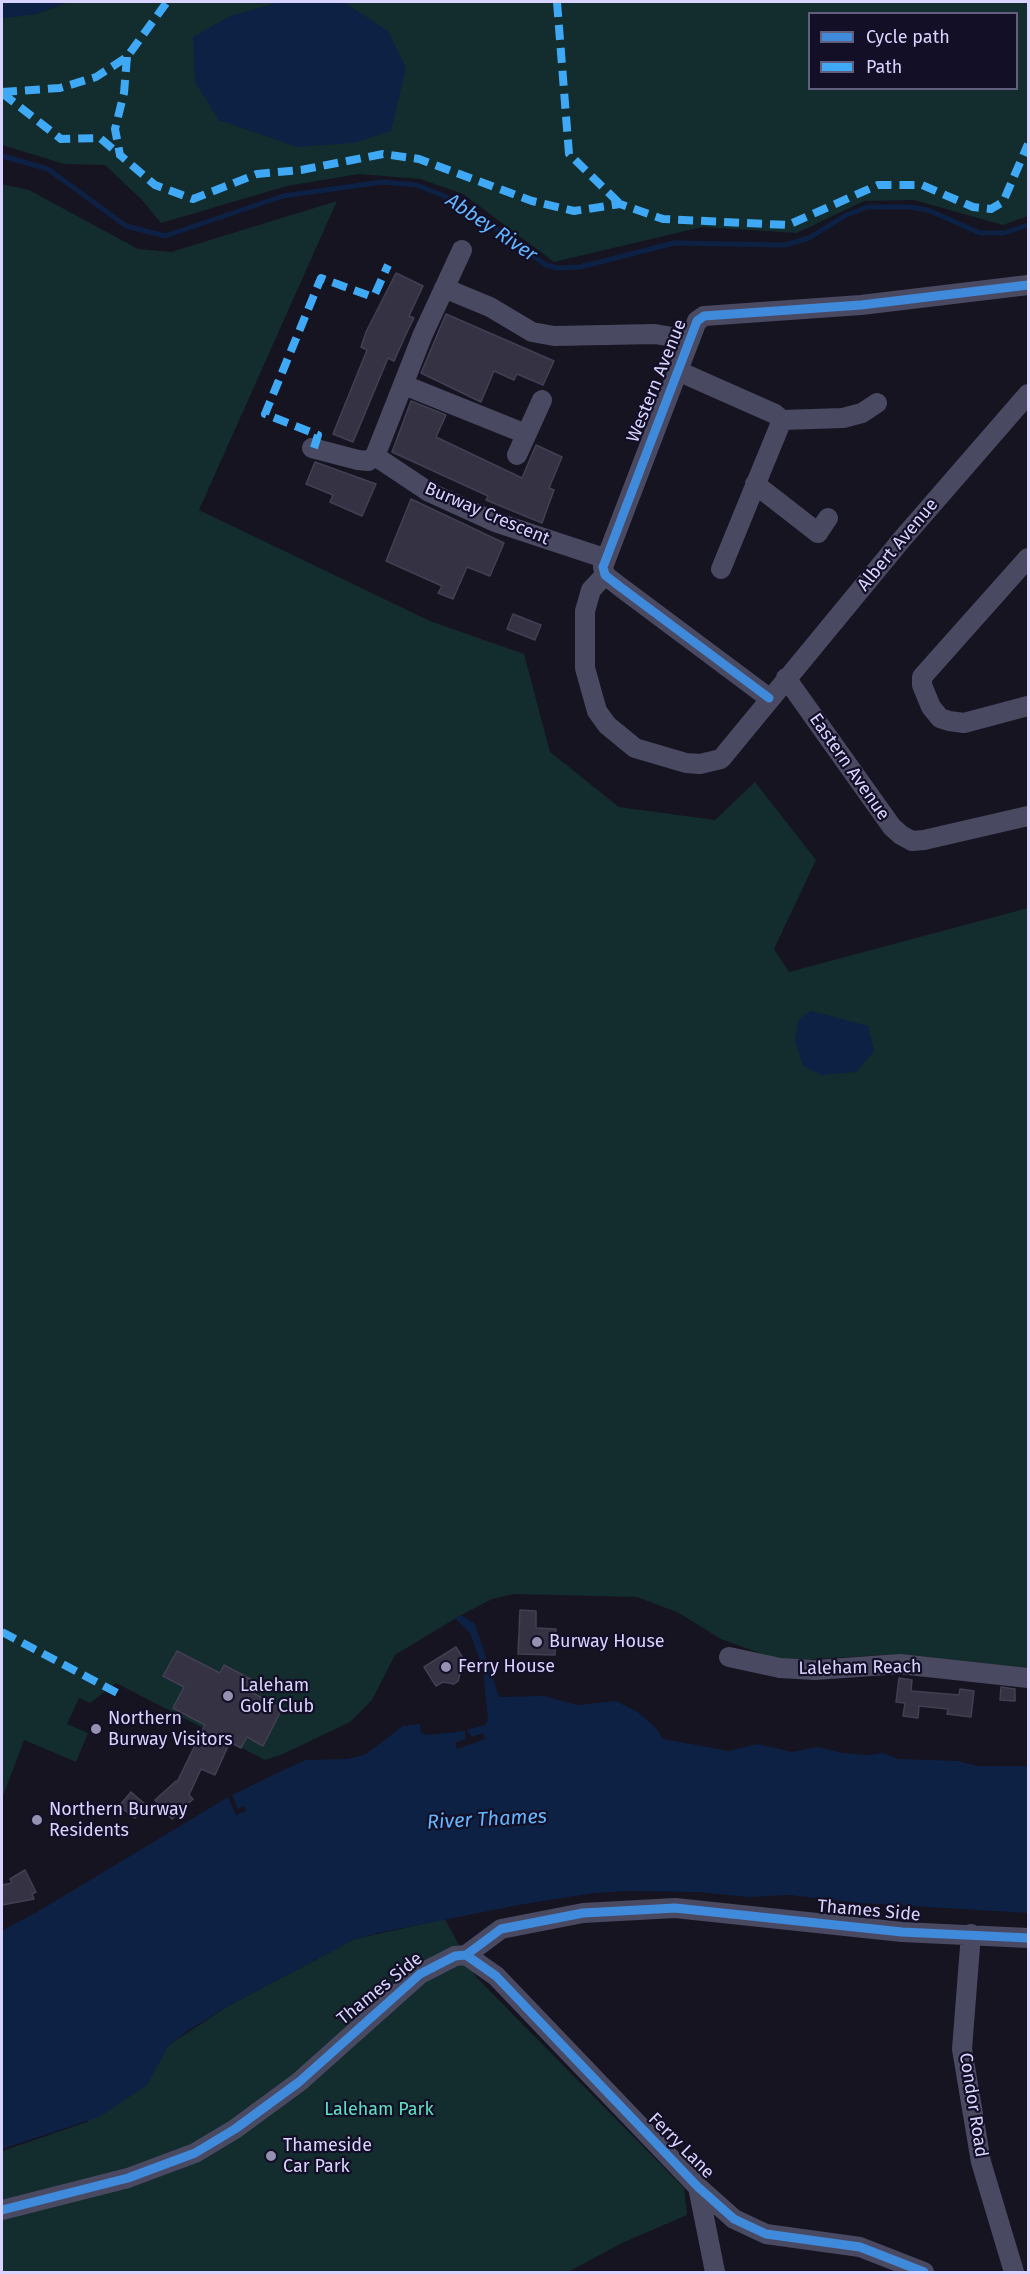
<!DOCTYPE html>
<html>
<head>
<meta charset="utf-8">
<style>
	body { margin:0 }
	#map { position:relative; width:1030px; height:2274px; overflow:hidden; background:#161421; font-family:"Fira Sans",sans-serif }
	canvas { display:block }
	.frame { position:absolute; inset:0; border:3px solid #d9d4ff; pointer-events:none }
	.legend { position:absolute; left:808px; top:12px; width:210px; height:78px; box-sizing:border-box; background:#130f26; border:2px solid #625e7d; margin:0; padding:8px 10px; list-style:none; font-size:18px; color:#d9d4ff }
	.legend li { display:flex; align-items:center; gap:12px; height:30px }
	.legend b { width:30px; border:2px solid #625e7d }
</style>
</head>
<body>
<div id="map">
<canvas width="1030" height="2274"></canvas>
<div class="frame"></div>
<ul class="legend">
<li><b style="height:8px;background:#408adc"></b>Cycle path</li>
<li><b style="height:8px;background:#3fa9f5"></b>Path</li>
</ul>
</div>
<script>
const ctx = document.querySelector('canvas').getContext('2d');
ctx.lineJoin = 'round';
function fill(path, color) { ctx.fillStyle = color; ctx.fill(path, 'evenodd'); }
const shape = rows => new Path2D(rows.map(r => 'M' + r).join(''));
function strokePath(path, color, width, dash) { ctx.strokeStyle = color; ctx.lineWidth = width; ctx.lineCap = dash ? 'butt' : 'round'; ctx.setLineDash(dash || []); ctx.stroke(path); }
function write(font, color, halo, rows, align = 'center') {
  ctx.font = font + ' "Fira Sans",sans-serif'; ctx.lineWidth = 4.5; ctx.setLineDash([]); ctx.textBaseline = 'middle'; ctx.strokeStyle = halo; ctx.fillStyle = color; for (const [text, x, y, turn = 0] of rows) {
    ctx.save(); ctx.translate(x, y); ctx.rotate((+turn || 0) * Math.PI / 180); ctx.textAlign = isNaN(turn) ? turn : align; if (halo) ctx.strokeText(text, 0, 0); ctx.fillText(text, 0, 0); ctx.restore();
  }
}
const green = shape([
	[68,2,1028,2,1028,216,1003,225,914,200,864,201,797,233,702,227,554,262,463,194,420,179,359,174,287,186,161,223,142,200,105,165,64,164,2,145,2,18,36,14],
	[810,14,1016,14,1016,88,810,88],
	[2,184,29,190,138,249,171,252,337,201,199,510,430,621,524,654,550,752,619,807,715,820,755,782,816,860,774,949,789,972,1028,908,1028,1668,901,1654,781,1661,721,1639,679,1613,637,1597,514,1594,492,1599,461,1615,395,1655,372,1700,350,1722,283,1754,265,1760,116,1683,90,1703,79,1698,67,1724,88,1733,76,1762,24,1740,2,1799],
	[445,1919,476,1977,684,2188,687,2215,622,2243,568,2272,2,2272,2,2151,87,2122,169,2045,228,2006,355,1939]
]);
const water = shape([
	[2,2,68,2,36,14,5,18,2,18],
	[280,2,345,3,388,31,406,68,391,131,353,143,297,147,219,120,195,82,193,37,230,16],
	[811,1011,868,1026,874,1051,856,1072,821,1075,803,1066,795,1039,799,1019],
	[461,1615,475,1624,499,1697,544,1696,577,1705,616,1701,639,1713,656,1728,663,1739,729,1751,757,1744,792,1752,818,1747,842,1753,869,1755,883,1753,898,1759,958,1761,978,1766,1028,1766,1028,1913,861,1903,790,1895,748,1897,698,1892,627,1891,594,1893,518,1905,383,1932,355,1939,228,2006,189,2030,169,2045,146,2086,99,2117,2,2149,2,1931,42,1909,228,1797,236,1815,246,1811,244,1806,238,1809,232,1795,290,1767,306,1760,348,1759,366,1754,403,1726,420,1724,421,1733,427,1735,465,1731,465,1739,455,1743,457,1749,485,1739,483,1733,472,1737,467,1730,485,1725,488,1720,483,1669,470,1633,455,1618]
]);
const stream = shape([
	[2,156,48,169,126,226,165,236,283,196,382,182,417,185,459,202,546,265,557,268,580,267,674,243,785,245,809,238,846,215,868,207,910,207,928,210,980,233,1004,233,1028,225]
]);
const building = shape([
	[396,273,423,286,409,316,414,318,407,332,394,361,388,358,353,442,333,434,367,350,361,347,366,332,396,273],
	[446,314,554,361,543,385,517,374,514,380,494,371,481,402,421,373,446,314],
	[411,401,446,415,436,437,522,478,536,445,562,457,549,488,554,490,542,523,486,500,488,496,392,452,411,401],
	[315,462,376,484,362,516,330,502,333,495,306,484,315,462],
	[411,499,504,543,490,576,467,567,453,599,438,593,442,586,386,561,411,499],
	[513,614,541,625,535,640,507,629,513,614],
	[520,1610,536,1611,536,1628,556,1629,555,1655,518,1654,520,1610],
	[456,1647,468,1666,461,1670,458,1681,454,1684,443,1682,436,1686,424,1667,456,1647],
	[177,1651,220,1673,224,1665,258,1683,253,1693,282,1709,263,1746,247,1737,241,1748,230,1742,215,1775,201,1769,189,1795,193,1799,172,1819,155,1800,176,1781,177,1782,205,1725,173,1708,184,1687,163,1676,177,1651],
	[899,1678,912,1680,911,1691,959,1695,960,1689,974,1691,971,1717,947,1714,948,1709,919,1706,918,1718,903,1716,905,1703,896,1702,899,1678],
	[1001,1687,1015,1689,1015,1701,1000,1700,1001,1687],
	[131,1792,146,1805,135,1818,119,1806,131,1792],
	[25,1870,36,1892,32,1894,34,1899,2,1905,2,1885,12,1883,10,1879,25,1870]
]);
const minor = shape([
	[444,288,490,307,532,332,554,336,655,334,690,340],
	[678,371,775,414,782,420,721,569],
	[404,385,526,434],
	[782,420,843,418,862,413,877,403],
	[312,448,358,460,368,461,375,456,423,334,462,250],
	[517,455,542,400],
	[375,456,429,492,495,522,604,558],
	[755,484,818,533,828,518],
	[1028,558,922,677,922,685,931,707,940,718,949,721,964,723,1028,706],
	[605,575,591,590,585,611,585,668,597,711,607,725,635,748,686,763,700,764,721,759,903,538,1028,394],
	[786,678,892,827,901,835,912,841,924,840,1028,816],
	[769,698,619,586,605,575,603,567,697,321,704,316,861,305,1028,285],
	[729,1657,780,1668,815,1670,900,1664,1028,1678],
	[971,1934,962,2049,981,2162,1014,2272],
	[466,1955,496,1976,698,2187,734,2219,766,2234,860,2247,924,2272],
	[698,2187,715,2272],
	[2,2210,128,2178,195,2153,235,2129,299,2082,420,1974,455,1956,466,1955,501,1929,583,1913,675,1908,902,1932,1028,1938]
]);
const quiet = shape([
	[557,2,569,154,620,204],
	[127,57,124,93,115,129,120,155,155,185,193,199,257,174,301,170,383,154,419,159,532,201,574,211,620,204,663,219,788,225,878,185,922,185,973,207,991,209,1003,202,1028,144],
	[2,92,60,88,96,77,127,57,167,2],
	[2,93,61,139,100,138,120,155],
	[314,448,318,435,265,414,321,278,370,296,375,294,388,265],
	[2,1632,121,1695]
]);
const cycleway = shape([
	[769,698,619,586,605,575,603,567,697,321,704,316,861,305,1028,285],
	[466,1955,496,1976,698,2187,734,2219,766,2234,860,2247,924,2272],
	[2,2210,128,2178,195,2153,235,2129,299,2082,420,1974,455,1956,466,1955,501,1929,583,1913,675,1908,902,1932,1028,1938]
]);
const markers = [
	[537,1642,6,"#9591b1"],
	[446,1667,6,"#9591b1"],
	[228,1696,6,"#9591b1"],
	[96,1729,6,"#9591b1"],
	[37,1820,6,"#9591b1"],
	[271,2156,6,"#9591b1"]
];
const streetNames = [
	["Western Avenue",657,381,-68],
	["Burway Crescent",487,514,23],
	["Albert Avenue",898,545,-50],
	["Eastern Avenue",849,767,55],
	["Laleham Reach",860,1668,-1],
	["Thames Side",869,1911,5],
	["Thames Side",380,1989,-39],
	["Condor Road",973,2105,81],
	["Ferry Lane",681,2146,45]
];
const poiNames = [
	["Burway House",549,1642],
	["Ferry House",458,1667],
	["Laleham",240,1686],
	["Golf Club",240,1707],
	["Northern",108,1719],
	["Burway Visitors",108,1740],
	["Northern Burway",49,1810],
	["Residents",49,1831],
	["Thameside",283,2146],
	["Car Park",283,2167]
];
const parkNames = [
	["Laleham Park",379,2110]
];
const waterNames = [
	["Abbey River",491,228,34],
	["River Thames",487,1820,-3]
];
fill(green, '#132c2d');
fill(water, '#0d2144');
strokePath(stream, '#0d2144', 5);
fill(building, '#343243');
strokePath(building, '#433f54', 1.5);
strokePath(minor, '#4a4962', 20);
strokePath(quiet, '#3fa9f5', 8, [15, 8]);
strokePath(cycleway, '#408adc', 9);
for (const [x, y, r, color] of markers) { const dot = new Path2D(); dot.arc(x, y, r, 0, 2 * Math.PI); ctx.fillStyle = color; ctx.fill(dot); strokePath(dot, '#130f26', 2); }
write('18px', '#d9d4ff', '#130f26', streetNames);
write('18px', '#d9d4ff', '#130f26', poiNames, 'left');
write('18px', '#5fe0c0', '#130f26', parkNames);
write('italic 20px', '#62b6ff', '#130f26', waterNames);
</script>
</body>
</html>
